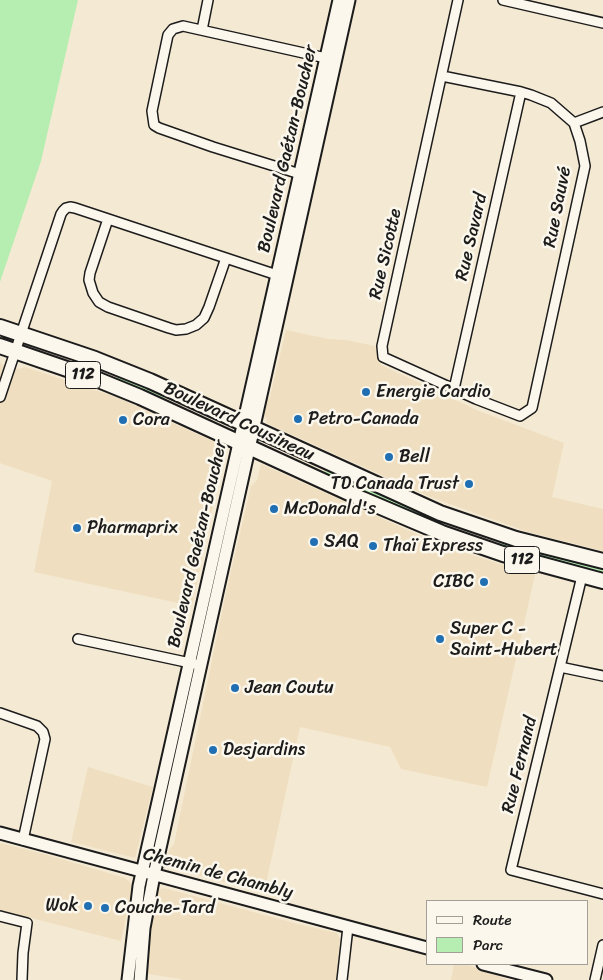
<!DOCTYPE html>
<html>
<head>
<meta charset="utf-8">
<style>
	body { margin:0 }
	#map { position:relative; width:603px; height:980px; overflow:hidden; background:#f4e9d2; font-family:Sriracha,sans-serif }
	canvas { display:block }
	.legend { position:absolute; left:426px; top:900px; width:162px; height:65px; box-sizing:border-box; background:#fbf7ec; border:1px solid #a29f99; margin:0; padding:6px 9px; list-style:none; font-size:15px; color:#1c1c1c }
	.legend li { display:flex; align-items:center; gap:10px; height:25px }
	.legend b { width:25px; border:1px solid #a29f99 }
</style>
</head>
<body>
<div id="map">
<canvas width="603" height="980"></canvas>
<ul class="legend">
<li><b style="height:6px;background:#fbf7ec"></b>Route</li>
<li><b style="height:14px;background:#b6eeb1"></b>Parc</li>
</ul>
</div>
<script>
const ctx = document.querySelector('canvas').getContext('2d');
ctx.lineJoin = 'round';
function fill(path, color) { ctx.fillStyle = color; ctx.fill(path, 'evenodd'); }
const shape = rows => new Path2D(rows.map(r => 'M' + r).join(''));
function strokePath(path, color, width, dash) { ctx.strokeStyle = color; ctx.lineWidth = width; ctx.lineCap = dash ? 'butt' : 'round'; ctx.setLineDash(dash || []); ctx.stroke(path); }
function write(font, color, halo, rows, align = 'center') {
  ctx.font = font + ' Sriracha,sans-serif'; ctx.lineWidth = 5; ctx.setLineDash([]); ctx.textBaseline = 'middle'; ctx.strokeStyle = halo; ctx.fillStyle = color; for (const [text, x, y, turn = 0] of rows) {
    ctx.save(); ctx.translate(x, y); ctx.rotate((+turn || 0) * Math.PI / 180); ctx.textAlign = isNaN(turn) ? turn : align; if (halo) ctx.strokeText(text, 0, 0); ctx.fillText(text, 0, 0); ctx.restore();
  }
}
const built = shape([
	[286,330,328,339,346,340,375,346,381,365,479,411,564,443,552,497,603,509,603,551,528,532,428,496,266,423,267,418,263,417,266,402,270,397],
	[0,359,1,364,19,369,25,367,116,397,219,444,224,452,192,606,34,572,52,481,0,463],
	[261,464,432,541,475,556,535,575,487,787,401,769,390,747,300,727,264,893,179,870,176,866,166,864,170,849,174,844,225,597,251,486,257,480],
	[88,767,153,787,135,858,71,842],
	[0,843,44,854,125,878,130,882,132,888,121,941,0,910],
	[164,888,294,923,337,933,340,939,336,980,181,980,180,979,142,973,146,946,157,892,160,889],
	[454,964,466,964,509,980,451,980]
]);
const green = shape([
	[0,0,78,0,41,161,0,282],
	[116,377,147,387,166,395,164,398,146,392,116,380],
	[324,471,343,476,432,517,433,519,430,522,429,522,337,480,323,474],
	[500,543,515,545,554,556,603,568,603,574,547,560,499,547]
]);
const street = shape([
	[503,0,603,23],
	[202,30,208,0],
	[442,76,521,92,531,95,551,103,574,123,580,141,585,166,532,408,520,416,476,399,383,357,382,346,458,0],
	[574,123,603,112],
	[300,174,213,147,159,128,154,125,152,111,168,35,173,29,183,26,326,58],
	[108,219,90,273,89,280,93,293,99,302,108,307,169,328,176,330,186,329,196,325,204,318,209,307,226,258],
	[454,389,521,92],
	[0,397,61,214,63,211,66,208,70,207,75,208,277,275],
	[582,576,511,870,603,894],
	[78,639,195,664],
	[560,667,603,676],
	[0,713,37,726,43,732,45,739,23,840],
	[0,916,27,923,23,953,22,980],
	[342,980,348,927],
	[595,980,603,945]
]);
const secondary = shape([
	[0,833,427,948],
	[483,964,546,980],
	[128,980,139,886,339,0],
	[140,980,144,928,154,875,349,0]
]);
const primary = shape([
	[0,327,95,359,150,381,440,513,516,539,603,561],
	[0,346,96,379,140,397,362,499,442,533,503,554,603,581]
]);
const markers = [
	[366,392,5,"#1f6fb2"],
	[298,419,5,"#1f6fb2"],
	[123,420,5,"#1f6fb2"],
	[389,457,5,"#1f6fb2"],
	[469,484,5,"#1f6fb2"],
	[274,509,5,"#1f6fb2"],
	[77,528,5,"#1f6fb2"],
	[314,542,5,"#1f6fb2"],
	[373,546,5,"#1f6fb2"],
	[484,582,5,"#1f6fb2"],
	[440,639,5,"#1f6fb2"],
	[235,688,5,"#1f6fb2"],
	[213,750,5,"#1f6fb2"],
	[88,906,5,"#1f6fb2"],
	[105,908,5,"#1f6fb2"]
];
const shields = [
	[83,375,35],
	[522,560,35]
];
const shieldNames = [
	["112",83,375],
	["112",522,560]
];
const streetNames = [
	["Boulevard Gaétan-Boucher",288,149,-77],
	["Rue Sauvé",558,207,-79],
	["Rue Savard",472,237,-77],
	["Rue Sicotte",386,254,-77],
	["Boulevard Cousineau",239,422,25],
	["Boulevard Gaétan-Boucher",198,544,-77],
	["Rue Fernand",520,765,-76],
	["Chemin de Chambly",218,874,15]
];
const poiNames = [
	["Energie Cardio",376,392],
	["Petro-Canada",308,419],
	["Cora",133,420],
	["Bell",399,457],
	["TD Canada Trust",459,484,"right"],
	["McDonald's",284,509],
	["Pharmaprix",87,528],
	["SAQ",324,542],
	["Thaï Express",383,546],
	["CIBC",474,582,"right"],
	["Super C -",450,629],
	["Saint-Hubert",450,650],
	["Jean Coutu",245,688],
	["Desjardins",223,750],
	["Wok",78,906,"right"],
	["Couche-Tard",115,908]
];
fill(built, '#efdfc0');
fill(green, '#b6eeb1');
strokePath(street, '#1c1c1c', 12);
strokePath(secondary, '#1c1c1c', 15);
strokePath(primary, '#1c1c1c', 18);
strokePath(street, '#fbf7ec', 9);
strokePath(secondary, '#fbf7ec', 11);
strokePath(primary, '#fbf7ec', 14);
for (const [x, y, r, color] of markers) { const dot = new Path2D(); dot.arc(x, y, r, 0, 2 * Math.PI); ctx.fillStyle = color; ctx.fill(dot); strokePath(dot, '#fbf7ec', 2); }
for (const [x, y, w] of shields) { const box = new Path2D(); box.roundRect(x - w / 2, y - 13.5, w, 27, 4); ctx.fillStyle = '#fbf7ec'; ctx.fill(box); strokePath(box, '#1c1c1c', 1); }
write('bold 16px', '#1c1c1c', null, shieldNames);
write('18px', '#1c1c1c', '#fbf7ec', streetNames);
write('18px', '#1c1c1c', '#fbf7ec', poiNames, 'left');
</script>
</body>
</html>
